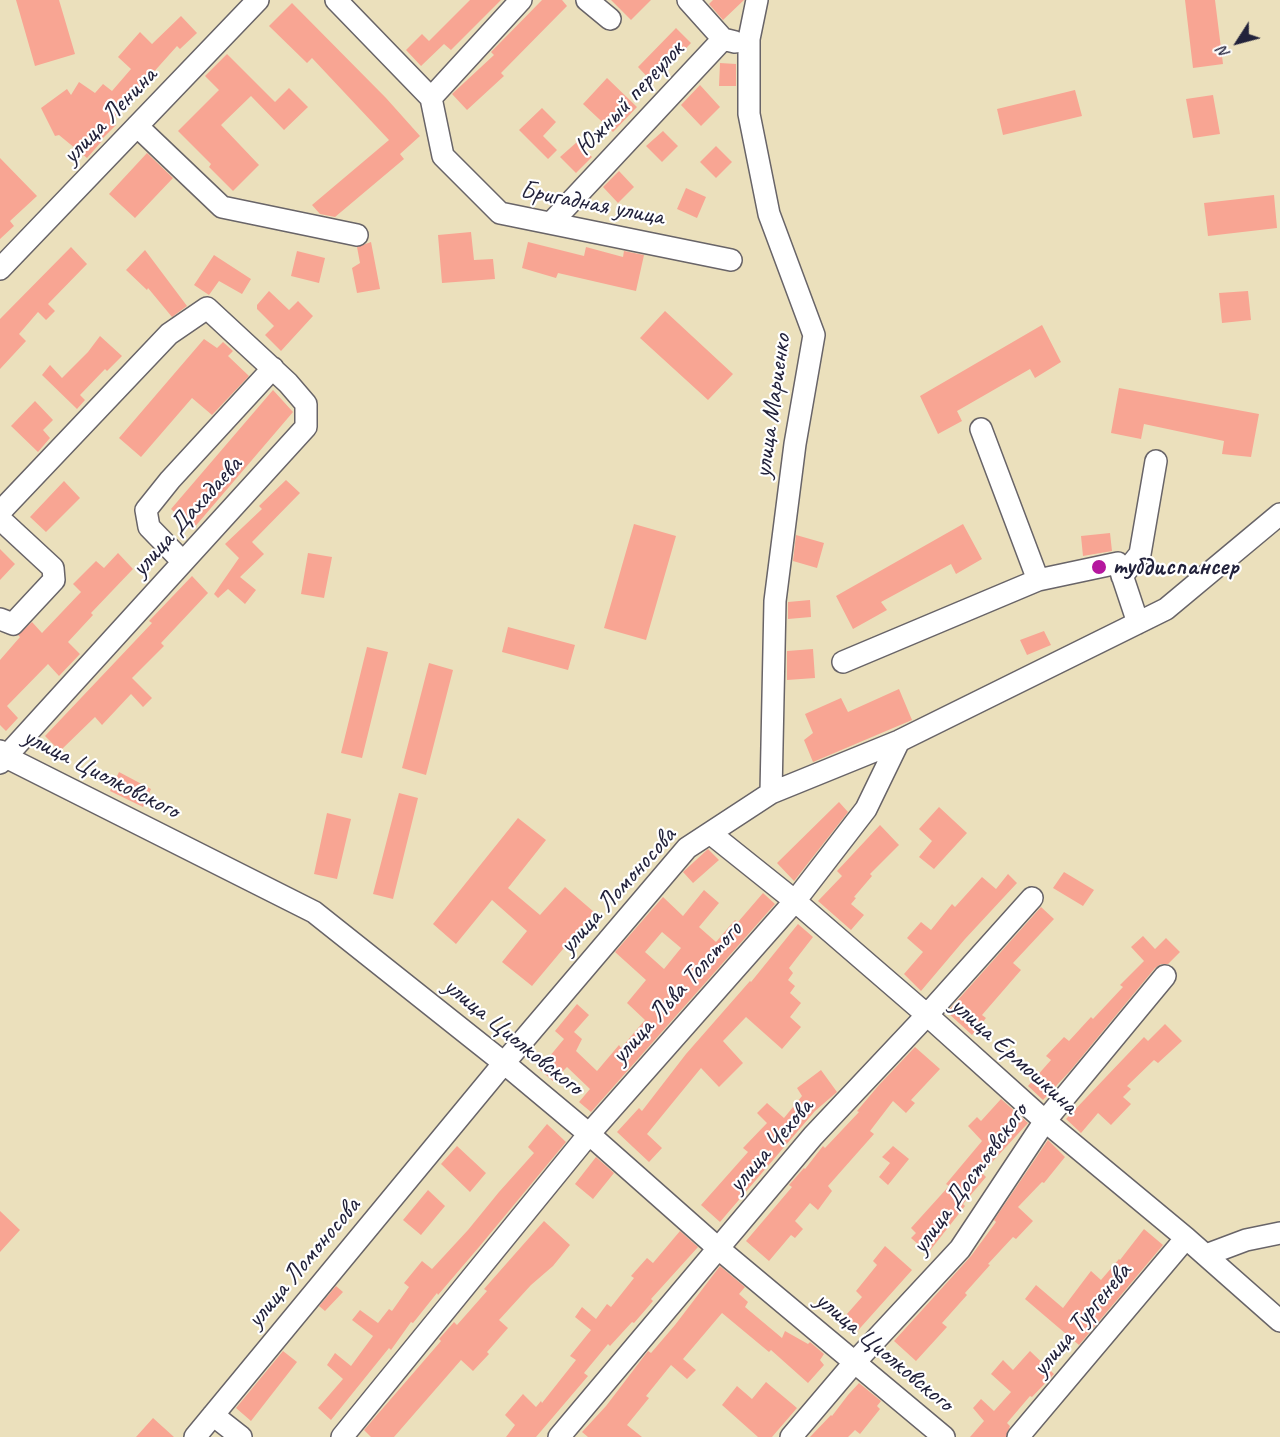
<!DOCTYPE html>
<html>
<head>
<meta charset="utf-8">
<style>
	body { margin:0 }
	#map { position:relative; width:1280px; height:1437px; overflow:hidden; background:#ebe0bc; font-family:Caveat,sans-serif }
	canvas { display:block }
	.north { position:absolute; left:1208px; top:12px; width:60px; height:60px; -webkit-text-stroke:4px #fff; paint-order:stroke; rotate:234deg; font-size:16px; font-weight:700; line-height:24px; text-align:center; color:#22223b }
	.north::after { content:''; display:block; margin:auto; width:21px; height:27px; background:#22223b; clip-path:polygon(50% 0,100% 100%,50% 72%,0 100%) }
</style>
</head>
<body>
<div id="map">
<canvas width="1280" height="1437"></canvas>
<div class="north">N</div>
</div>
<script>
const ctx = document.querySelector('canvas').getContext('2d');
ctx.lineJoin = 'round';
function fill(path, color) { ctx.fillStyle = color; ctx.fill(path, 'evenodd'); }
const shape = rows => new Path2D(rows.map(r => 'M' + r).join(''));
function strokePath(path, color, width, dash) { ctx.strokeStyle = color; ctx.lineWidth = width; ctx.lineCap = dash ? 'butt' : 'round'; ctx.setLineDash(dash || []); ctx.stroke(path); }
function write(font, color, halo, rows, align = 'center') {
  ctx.font = font + ' Caveat,sans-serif'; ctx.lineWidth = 4.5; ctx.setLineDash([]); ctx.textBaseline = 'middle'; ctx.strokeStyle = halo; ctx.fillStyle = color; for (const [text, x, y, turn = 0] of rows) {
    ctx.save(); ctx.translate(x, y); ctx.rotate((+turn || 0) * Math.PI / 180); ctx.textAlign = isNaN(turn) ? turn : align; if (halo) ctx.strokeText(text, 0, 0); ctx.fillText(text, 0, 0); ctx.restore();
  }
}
const building = shape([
	[16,0,59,0,75,54,35,66],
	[470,0,501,0,451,50,444,44,421,66,406,50,422,34,429,41],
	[542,0,562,0,567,6,501,73,504,76,467,110,452,94,494,55,491,52],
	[611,0,651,0,631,20],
	[713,0,744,0,723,20,709,4],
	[1185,0,1215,0,1223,64,1193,68],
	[292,3,386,98,420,136,400,154,404,159,335,217,320,214,312,205,389,140,312,58,307,63,269,26],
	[181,16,197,33,180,49,177,46,134,94,111,122,116,125,101,140,102,141,87,158,59,135,55,136,41,108,67,89,71,95,79,82,95,93,103,84,112,91,131,69,118,57,140,32,152,44],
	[676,28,691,43,653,83,638,67],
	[227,54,275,102,289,88,308,107,284,130,251,96,221,125,259,165,233,191,209,167,211,164,178,131,219,90,205,76],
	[720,63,736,64,736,86,719,86],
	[607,78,637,107,613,132,583,104],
	[700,85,720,107,701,126,681,105],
	[1075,90,1082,116,1003,135,997,109],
	[1213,95,1220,134,1193,138,1186,99],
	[542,108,556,122,543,136,557,150,548,159,519,130],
	[663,131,678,146,662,162,646,146],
	[577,142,592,157,576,173,560,157],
	[716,146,732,162,716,178,700,162],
	[147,153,173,178,135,218,109,194],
	[0,158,37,196,10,221,14,226,0,239],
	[619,171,634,187,618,203,603,187],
	[686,188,706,197,697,218,677,209],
	[1274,195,1277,228,1208,236,1204,203],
	[471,232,474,260,493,259,495,279,442,283,438,235],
	[371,242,380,289,357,293,352,268,360,263,357,247],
	[528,242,584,256,586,247,623,257,624,251,644,255,636,291,558,273,556,278,522,268],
	[71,247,87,264,48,304,55,311,46,320,38,312,19,334,26,341,0,369,0,319],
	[145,250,187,306,172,317,148,288,147,290,126,270],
	[297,251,325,258,319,283,291,276],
	[214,255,251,279,242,294,219,281,209,295,194,285],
	[269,291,289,310,298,301,313,316,281,351,265,335,274,326,257,309,257,305],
	[1248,291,1251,320,1222,323,1219,293],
	[665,311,733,374,708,400,640,338],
	[1042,325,1061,362,1035,378,1030,369,957,411,962,421,938,434,920,396],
	[100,336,122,356,107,371,105,369,80,395,85,400,77,409,42,375,50,365,62,378,88,352],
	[204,339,217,348,223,342,233,351,228,356,249,376,212,415,192,398,141,457,119,438],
	[1119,388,1259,414,1251,457,1222,454,1224,441,1144,424,1141,439,1111,433],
	[273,390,293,412,193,529,171,509],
	[35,401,53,420,43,430,50,438,38,452,11,426],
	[286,480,300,493,252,542,264,554,240,577,256,590,245,604,228,589,218,598,214,594,239,558,225,544,262,509,259,506],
	[64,481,80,498,46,532,30,517],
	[634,524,676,536,646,640,604,628],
	[963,524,982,559,956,574,951,564,881,602,887,610,853,629,836,596],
	[1110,533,1112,551,1083,556,1081,536],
	[796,535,824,543,817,568,793,561],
	[0,549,15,564,0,580],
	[118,553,133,569,91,613,93,615,68,642,80,654,59,676,48,664,7,706,18,718,6,731,0,725,0,660,20,637,18,635,32,622,42,633,81,592,73,584,96,561,104,568],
	[308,553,332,557,324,598,301,594],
	[192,576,208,593,161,643,164,646,132,678,152,698,143,707,131,694,102,725,95,717,60,751,45,736,152,623,149,621],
	[810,600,811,617,788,619,788,602],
	[508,627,575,645,568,670,502,652],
	[1044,631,1051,645,1027,655,1020,640],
	[367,647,388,652,362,758,341,753],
	[813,649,815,678,787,680,787,651],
	[429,663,453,670,426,775,402,768],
	[899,689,912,720,813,762,804,740,813,733,805,714,841,698,848,712],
	[119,772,151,789,143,807,110,791],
	[399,793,418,798,393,899,373,894],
	[839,802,848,812,794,881,777,863],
	[939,807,967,833,934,869,919,857,932,841,919,829],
	[327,813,351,819,337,879,314,874],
	[518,818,546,840,508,888,540,915,565,887,594,912,532,986,502,962,527,931,492,900,456,944,433,924],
	[880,825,899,845,870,874,872,876,854,897,856,898,851,904,864,915,851,930,818,901,842,876,837,871],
	[708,849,719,860,693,883,683,872],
	[1064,872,1094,890,1083,906,1053,888],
	[1008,874,1017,883,965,939,921,991,904,974,923,952,907,938,921,922,931,930,952,904,955,907,982,877,996,889],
	[704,890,719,903,699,927,716,942,735,920,738,922,763,893,775,904,591,1112,579,1102,590,1089,567,1067,553,1081,539,1069,564,1039,555,1031,577,1004,589,1015,574,1032,582,1039,576,1051,597,1071,619,1045,621,1048,645,1020,627,1003,646,980,615,952,663,897,683,916],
	[662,932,681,948,664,969,645,952],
	[1041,907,1054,919,1013,963,1021,970,982,1015,986,1018,972,1035,947,1012],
	[798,924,813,937,789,968,793,973,788,980,795,986,790,993,801,1003,790,1017,801,1027,782,1049,746,1017,723,1041,743,1063,719,1087,701,1068,647,1134,662,1148,649,1162,617,1132,639,1108,642,1111,686,1054,750,981,751,982],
	[1143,936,1155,949,1166,938,1180,952,1168,964,1161,964,1155,968,1070,1071,1043,1100,1028,1086,1051,1060,1046,1056,1064,1037,1069,1041,1091,1017,1093,1019,1123,987,1120,985,1144,961,1131,947],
	[1165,1024,1182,1041,1158,1063,1154,1060,1127,1086,1131,1089,1123,1097,1131,1104,1111,1125,1098,1113,1081,1133,1066,1119,1144,1037,1148,1041],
	[915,1047,940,1069,911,1100,915,1103,906,1113,893,1101,870,1131,874,1134,828,1186,832,1191,818,1210,810,1203,795,1221,803,1229,795,1238,791,1235,769,1261,746,1241,792,1187,789,1185,804,1168,805,1169,823,1146,825,1148,859,1112,857,1111,879,1085],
	[821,1070,837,1092,815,1111,720,1222,701,1205,748,1152,743,1148,767,1123,757,1113,767,1103,784,1118,802,1096,797,1088],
	[1001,1099,1028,1123,982,1173,986,1177,963,1204,965,1206,928,1253,911,1238,916,1233,911,1228,949,1186,946,1184,982,1141,968,1126,977,1117,981,1121],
	[547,1124,566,1142,479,1247,438,1295,437,1293,413,1323,411,1322,391,1350,389,1348,331,1420,318,1408,343,1379,327,1365,335,1353,351,1366,373,1336,352,1320,360,1310,378,1323,389,1309,392,1311,409,1287,404,1283,422,1261,432,1269,468,1230,499,1192,534,1153,528,1147],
	[1048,1140,1065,1157,1044,1183,1042,1182,1018,1207,1033,1221,1016,1239,1013,1237,988,1264,990,1265,965,1293,967,1295,942,1323,947,1327,916,1361,894,1341,971,1256,996,1222,994,1220],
	[457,1146,486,1173,470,1192,441,1164],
	[893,1146,909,1159,888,1185,879,1177,890,1163,882,1157],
	[596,1157,614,1173,593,1199,575,1184],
	[428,1190,445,1206,421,1235,403,1220],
	[0,1211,20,1230,0,1252],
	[544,1221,570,1245,553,1266,531,1285,499,1320,508,1328,487,1352,489,1354,473,1371,461,1360,394,1437,371,1437,364,1430,441,1341,439,1339,454,1322,457,1325,487,1291,484,1289],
	[1144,1229,1163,1245,1079,1345,1025,1299,1036,1285,1063,1308,1091,1271,1101,1280,1119,1259,1120,1260],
	[680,1231,698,1247,651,1299,653,1301,634,1323,632,1322,610,1346,608,1344,584,1373,588,1376,536,1437,506,1437,515,1425,505,1415,523,1394,536,1407,541,1401,542,1403,576,1360,570,1356,591,1330,575,1317,582,1307,596,1319,607,1304,611,1307,634,1278,631,1276,647,1258,653,1263],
	[885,1246,912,1270,853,1336,839,1323,862,1297,856,1291,877,1265,873,1261],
	[720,1266,745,1287,739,1294,748,1302,745,1307,782,1338,785,1331,808,1344,810,1342,824,1354,820,1360,824,1365,808,1383,771,1350,769,1352,722,1313,683,1359,696,1370,687,1379,671,1365,646,1396,649,1398,627,1425,642,1437,588,1437,582,1432,606,1406,648,1351,651,1353,675,1325],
	[336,1286,343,1292,325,1311,319,1306],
	[283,1351,297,1362,251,1421,236,1408],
	[1030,1351,1054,1374,1032,1397,1030,1396,1007,1423,1010,1426,1006,1437,970,1437,984,1421,973,1408,981,1399,994,1411,1011,1392,991,1374,1003,1360,1013,1370],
	[766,1382,797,1408,772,1437,758,1437,722,1405,737,1386,752,1399],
	[859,1383,881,1401,877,1406,880,1409,860,1434,855,1430,848,1437,810,1437,831,1415,832,1416,848,1395],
	[153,1418,174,1437,136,1437]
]);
const minor = shape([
	[336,0,431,98,443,156,500,213,731,260],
	[587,0,610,19],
	[688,0,723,39,735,42],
	[757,0,749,39,749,114,769,214,814,335,795,444,775,601,771,793],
	[431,98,521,0],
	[137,126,222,207,357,235],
	[551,223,723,39],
	[0,269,258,0],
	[981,429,1038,580,1118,563,1138,623],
	[0,512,169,334,207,308,288,383,306,404,306,427,0,763],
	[0,519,53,568,54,580,13,624,0,619],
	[183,562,149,527,146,510,170,480,273,368],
	[1122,576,1140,554,1156,461],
	[843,662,1038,580],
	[0,751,6,757,314,912,504,1063,589,1134,719,1249,944,1437],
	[710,833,795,901,927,1015,1045,1121,1186,1238,1280,1321],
	[1206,1255,1246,1240,1280,1233],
	[213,1415,241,1437],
	[195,1437,504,1063,687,848,771,793,899,741,1166,609,1280,514],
	[342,1437,589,1134,795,901,866,809,899,741],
	[559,1437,813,1136,927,1015,1032,898],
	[791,1437,854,1363,960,1249,1045,1121,1165,976],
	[1018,1437,1186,1238]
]);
const markers = [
	[1099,567,8,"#b5179e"]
];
const streetNames = [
	["Южный переулок",630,99,-47],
	["улица Ленина",110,116,-46],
	["Бригадная улица",592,204,11],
	["улица Мариенко",773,406,-82],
	["улица Дахадаева",187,517,-48],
	["улица Циолковского",101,774,27],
	["улица Ломоносова",618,891,-48],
	["улица Льва Толстого",677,993,-48],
	["улица Циолковского",513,1037,39],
	["улица Ермошкина",1014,1056,42],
	["улица Чехова",771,1146,-49],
	["улица Достоевского",970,1179,-54],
	["улица Ломоносова",304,1263,-50],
	["улица Тургенева",1082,1320,-50],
	["улица Циолковского",884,1352,40]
];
const poiNames = [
	["тубдиспансер",1112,567]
];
fill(building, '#f8a593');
strokePath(minor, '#686468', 24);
strokePath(minor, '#fff', 21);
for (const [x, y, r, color] of markers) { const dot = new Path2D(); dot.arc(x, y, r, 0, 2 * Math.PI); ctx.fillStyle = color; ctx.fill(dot); strokePath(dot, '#fff', 2); }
write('26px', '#22223b', '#fff', streetNames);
write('bold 26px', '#22223b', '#fff', poiNames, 'left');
</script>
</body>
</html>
